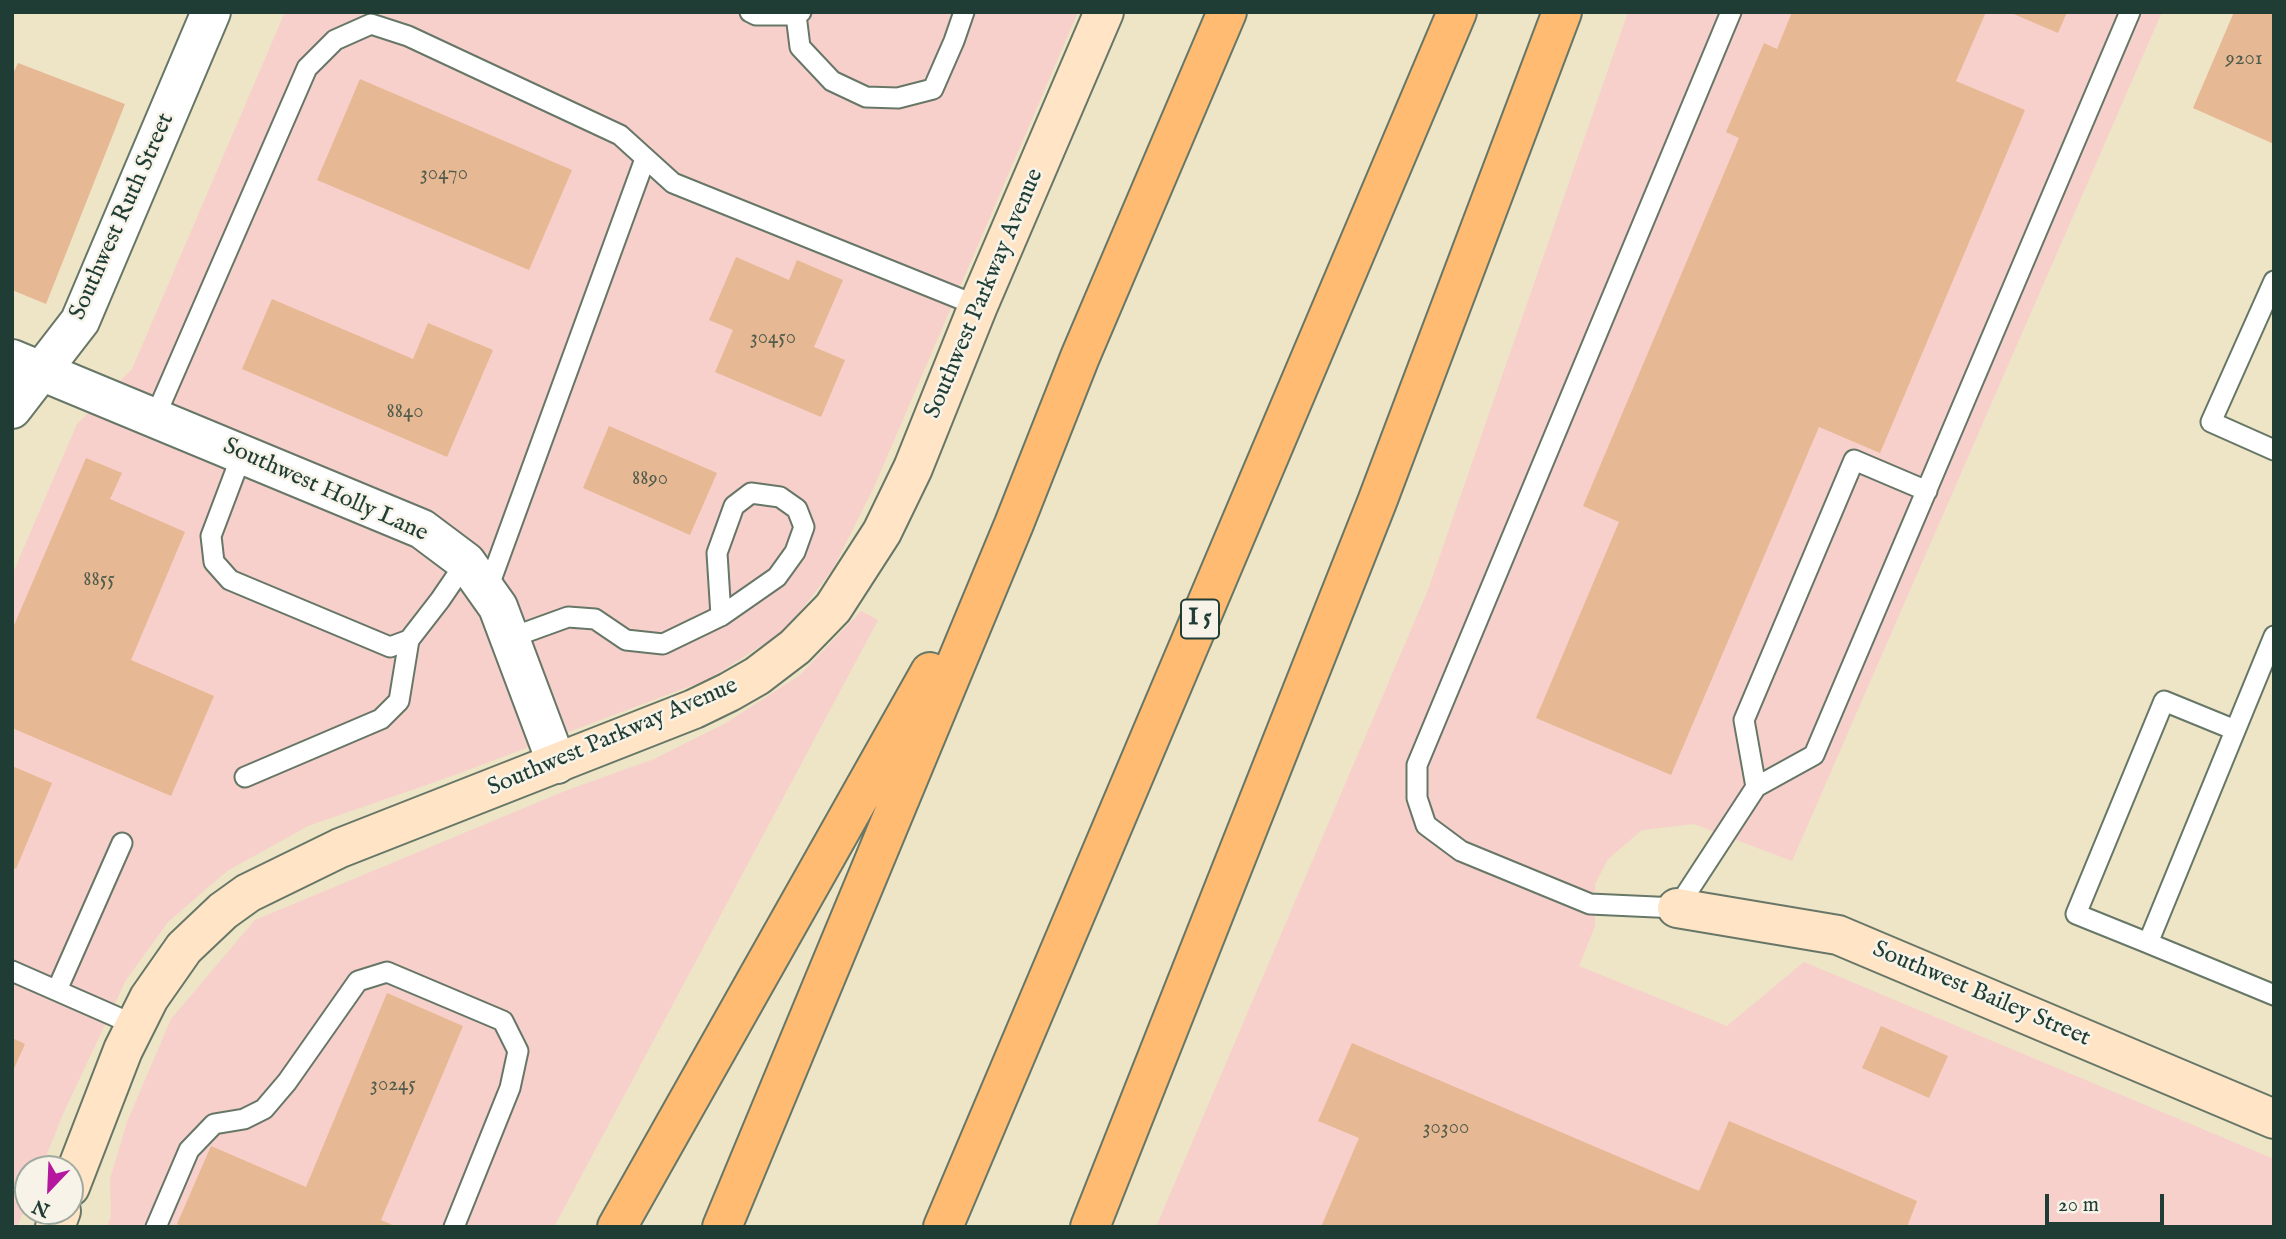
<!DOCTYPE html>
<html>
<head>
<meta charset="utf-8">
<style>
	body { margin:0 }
	#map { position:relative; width:2286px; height:1239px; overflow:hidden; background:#eee4c6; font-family:"IM FELL English",serif }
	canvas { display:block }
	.frame { position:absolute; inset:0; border:14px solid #1f3d34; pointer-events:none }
	.north { position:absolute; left:14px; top:1155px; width:70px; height:70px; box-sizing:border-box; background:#f7f3e8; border:2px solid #a1aaa0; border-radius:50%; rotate:203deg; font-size:19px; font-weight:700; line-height:28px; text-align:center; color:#1f3d34 }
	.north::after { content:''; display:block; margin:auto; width:24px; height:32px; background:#b5179e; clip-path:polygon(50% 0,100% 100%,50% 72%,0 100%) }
	.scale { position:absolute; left:2045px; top:1194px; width:119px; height:32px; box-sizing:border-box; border:4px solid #1f3d34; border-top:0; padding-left:9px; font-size:21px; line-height:24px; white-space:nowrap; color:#1f3d34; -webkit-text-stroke:5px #f7f3e8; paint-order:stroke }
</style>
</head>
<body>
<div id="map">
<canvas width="2286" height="1239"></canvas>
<div class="frame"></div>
<div class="north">N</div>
<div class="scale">20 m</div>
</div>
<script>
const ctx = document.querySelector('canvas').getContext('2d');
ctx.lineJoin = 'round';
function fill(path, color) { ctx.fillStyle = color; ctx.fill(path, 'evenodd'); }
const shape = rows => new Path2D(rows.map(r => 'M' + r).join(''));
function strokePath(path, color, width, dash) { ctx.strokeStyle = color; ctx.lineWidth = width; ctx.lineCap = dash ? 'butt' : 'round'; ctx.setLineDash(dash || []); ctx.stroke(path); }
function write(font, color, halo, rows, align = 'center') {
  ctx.font = font + ' "IM FELL English",serif'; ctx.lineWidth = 5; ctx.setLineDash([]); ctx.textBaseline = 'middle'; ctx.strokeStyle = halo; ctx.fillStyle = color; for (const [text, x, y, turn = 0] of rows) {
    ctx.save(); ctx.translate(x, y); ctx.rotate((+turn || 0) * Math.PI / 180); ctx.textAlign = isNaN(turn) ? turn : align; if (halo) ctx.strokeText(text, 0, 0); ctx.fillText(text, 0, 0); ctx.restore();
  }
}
const built = shape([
	[285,12,1078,12,874,487,833,569,786,630,709,679,452,776,308,826,227,871,168,922,126,980,63,1114,41,1169,28,1169,28,1201,17,1227,12,1227,12,575,77,424,132,369],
	[1628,12,2162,12,1792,861,1694,824,1642,830,1608,859,1595,884,1595,926,1579,966,1727,1026,1804,962,2274,1159,2274,1227,1156,1227,1428,590],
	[861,611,878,620,554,1227,107,1227,111,1216,110,1179,127,1122,171,1019,255,920,565,791,654,759,726,723,800,675]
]);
const building = shape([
	[1792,12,1986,12,1956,81,2025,110,1880,453,1819,427,1671,775,1536,718,1619,522,1583,506,1739,138,1726,132,1764,43,1777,49],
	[2009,12,2067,12,2058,33],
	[2234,12,2274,12,2274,144,2193,108],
	[18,63,125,104,46,304,12,290,12,76],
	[360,79,572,170,529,270,317,180],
	[736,257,789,280,797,260,843,280,814,347,845,360,821,417,715,372,733,330,709,320],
	[272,299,413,359,428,323,493,350,447,457,242,369],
	[609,426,717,473,690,535,583,488],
	[86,458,122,473,110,499,185,532,131,660,214,696,171,796,12,728,12,630],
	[12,766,52,783,16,869,12,867],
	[387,993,463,1026,381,1220,397,1227,183,1227,177,1224,211,1146,306,1187],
	[1881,1026,1948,1056,1929,1098,1862,1068],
	[12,1038,25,1044,12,1073],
	[1352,1043,1699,1191,1729,1121,1917,1201,1907,1227,1321,1227,1359,1138,1318,1121]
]);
const lane = shape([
	[750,12,756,15,796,15,801,12],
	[1731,12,1417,765,1417,798,1426,825,1461,851,1590,904,1677,908,1756,787,1814,755,2130,12],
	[796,15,800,47,832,81,866,97,898,98,933,89,954,41,964,12],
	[2274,281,2211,422,2274,450],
	[155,417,307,68,335,40,371,24,408,36,620,135,673,183,978,306],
	[242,454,211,536,214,562,230,580,390,647,409,640,440,600,466,562],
	[487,591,645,159],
	[2274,636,2148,943,2274,995],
	[510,638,568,617,595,619,626,640,663,644,721,616,777,577,795,552,804,527,797,509,780,497,751,493,734,506,717,553,721,616],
	[245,777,381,719,399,701,409,640],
	[1756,787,1744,720,1854,460,1927,491],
	[2148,943,2076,914,2164,701,2235,730],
	[12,971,135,1025],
	[57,990,122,843],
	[156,1227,189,1150,214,1124,244,1119,264,1109,287,1082,358,981,387,972,503,1021,518,1051,510,1088,454,1227]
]);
const street = shape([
	[12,359,422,529,466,562,498,607,557,764],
	[12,409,80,321,211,12]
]);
const secondary = shape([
	[1677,908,1838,935,2274,1119],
	[70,1187,123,1050,149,998,184,948,223,911,248,893,340,848,694,709,729,692,757,676,795,647,833,608,882,532,913,468,978,306,1104,12],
	[55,1227,61,1211]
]);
const highway = shape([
	[617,1227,930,672],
	[722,1227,1014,524,1080,357,1227,12],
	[943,1227,1457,12],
	[1090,1227,1377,502,1562,12]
]);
const numberNames = [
	["9201",2244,60],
	["30470",444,175],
	["30450",773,339],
	["8840",405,413],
	["8890",650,480],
	["8855",99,581],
	["30245",393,1086],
	["30300",1446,1129]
];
const shields = [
	[1200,619,38]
];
const shieldNames = [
	["I 5",1200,619]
];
const streetNames = [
	["Southwest Ruth Street",123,217,-66],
	["Southwest Parkway Avenue",985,294,-67],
	["Southwest Holly Lane",325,491,24],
	["Southwest Parkway Avenue",613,738,-23],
	["Southwest Bailey Street",1981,995,23]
];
fill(built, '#f7d0cb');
fill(building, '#e6b893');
strokePath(lane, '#677767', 23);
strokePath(street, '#677767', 42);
strokePath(secondary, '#677767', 42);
strokePath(highway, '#677767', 42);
strokePath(lane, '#fff', 19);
strokePath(street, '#fff', 38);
strokePath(secondary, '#ffe4c6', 38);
strokePath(highway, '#febb71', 38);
write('21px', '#515c4c', null, numberNames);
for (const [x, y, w] of shields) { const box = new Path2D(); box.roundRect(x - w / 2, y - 19.5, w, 39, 5); ctx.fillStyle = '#f7f3e8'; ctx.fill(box); strokePath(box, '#1f3d34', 2); }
write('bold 23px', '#1f3d34', null, shieldNames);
write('24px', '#1f3d34', '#f7f3e8', streetNames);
</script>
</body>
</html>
